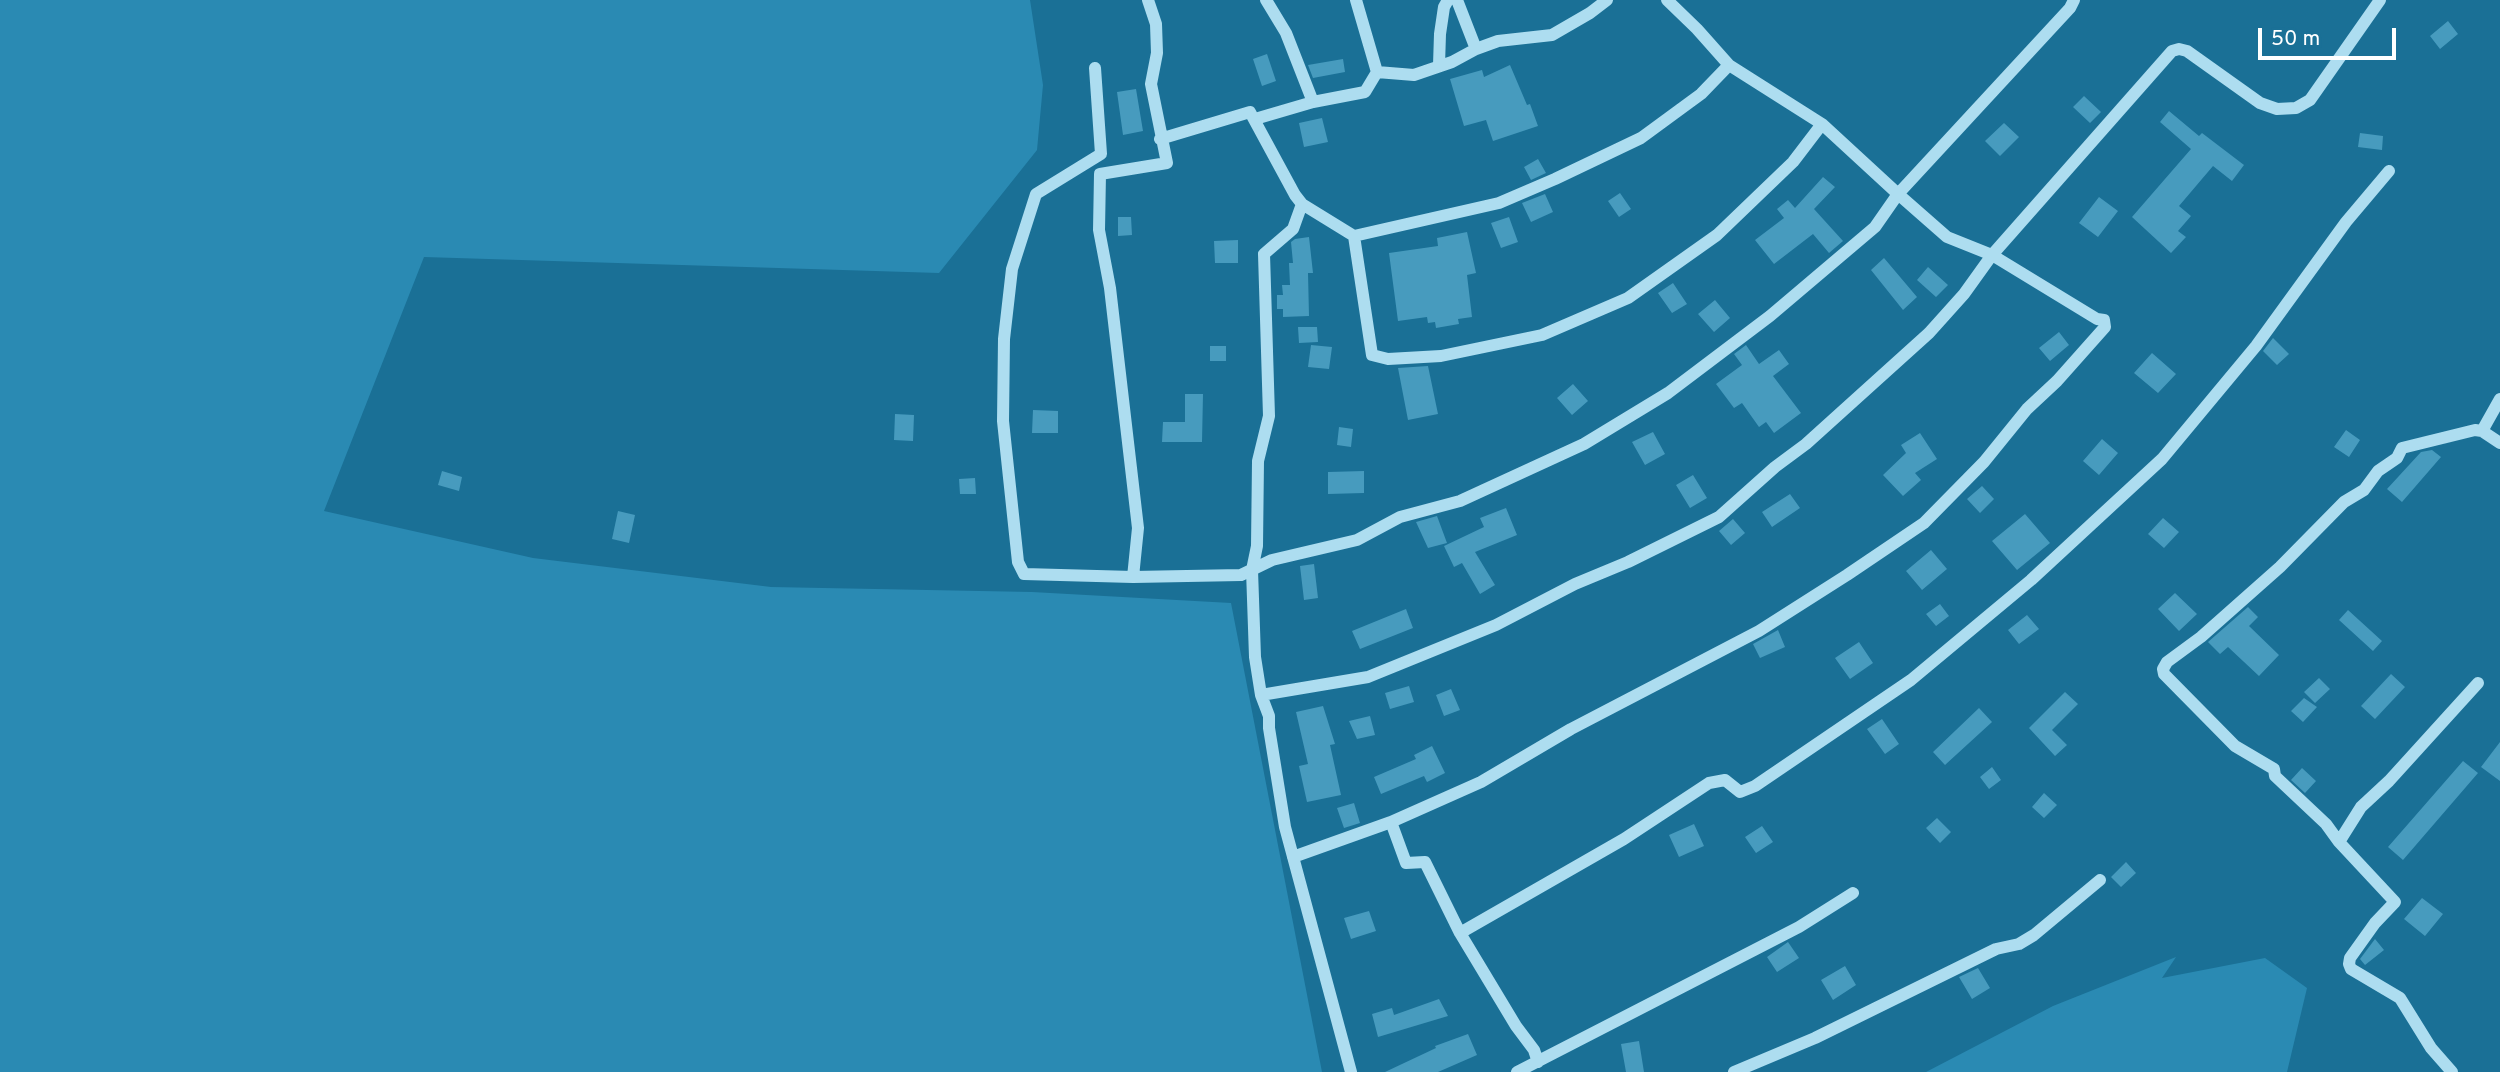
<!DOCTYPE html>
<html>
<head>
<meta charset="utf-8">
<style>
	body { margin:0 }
	#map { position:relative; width:2500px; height:1072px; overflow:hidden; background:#1a7096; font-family:Overpass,sans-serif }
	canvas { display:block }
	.scale { position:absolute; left:2258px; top:28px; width:138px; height:32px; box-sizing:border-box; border:4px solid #fff; border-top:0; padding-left:9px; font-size:21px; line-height:24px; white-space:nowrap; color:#fff; -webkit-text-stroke:5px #1a7096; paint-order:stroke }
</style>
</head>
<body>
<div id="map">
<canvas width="2500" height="1072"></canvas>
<div class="scale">50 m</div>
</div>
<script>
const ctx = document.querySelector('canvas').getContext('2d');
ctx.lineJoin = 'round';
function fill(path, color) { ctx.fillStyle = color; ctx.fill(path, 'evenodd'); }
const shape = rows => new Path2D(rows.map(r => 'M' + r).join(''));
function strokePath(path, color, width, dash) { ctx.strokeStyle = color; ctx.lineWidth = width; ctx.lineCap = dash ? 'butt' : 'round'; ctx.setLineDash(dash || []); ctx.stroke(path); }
const green = shape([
	[0,0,1030,0,1043,85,1037,150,939,273,424,257,324,511,533,558,771,587,1032,592,1231,603,1322,1072,0,1072],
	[2176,957,2162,978,2265,958,2307,988,2287,1072,1926,1072,2053,1006]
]);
const building = shape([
	[2448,21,2458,34,2440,49,2430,36],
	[1267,54,1276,81,1262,86,1253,59],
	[1343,59,1345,72,1313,78,1308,65],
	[1510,65,1527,105,1530,104,1538,126,1493,141,1486,120,1464,126,1450,79,1482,70,1484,77],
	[1136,89,1143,131,1123,135,1117,92],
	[2084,96,2101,112,2090,123,2073,107],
	[2169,111,2199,136,2202,133,2244,165,2232,181,2213,166,2179,206,2191,216,2178,231,2186,237,2171,253,2132,217,2191,149,2160,122],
	[1322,118,1328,142,1304,147,1299,123],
	[2004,123,2019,137,2000,156,1985,141],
	[2360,133,2383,136,2382,150,2358,147],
	[1538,159,1546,173,1531,180,1524,167],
	[1823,177,1835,187,1814,209,1843,241,1829,253,1813,234,1774,264,1755,240,1784,218,1777,209,1788,200,1795,208],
	[1620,193,1631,209,1619,217,1608,201],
	[1545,194,1553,212,1531,222,1522,203],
	[2099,197,2118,211,2098,237,2079,223],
	[1118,217,1131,217,1132,235,1118,236],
	[1509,217,1518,242,1501,248,1491,223],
	[1467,232,1476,273,1467,275,1472,317,1458,319,1459,324,1436,328,1435,322,1428,323,1427,317,1398,321,1389,253,1438,246,1437,238],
	[1309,237,1313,273,1308,273,1309,316,1283,317,1283,309,1277,309,1277,295,1283,295,1282,285,1290,285,1289,263,1293,263,1291,242,1295,239],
	[1238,240,1238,263,1215,263,1214,241],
	[1884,258,1917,297,1903,310,1871,270],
	[1928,267,1948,285,1936,297,1917,280],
	[1673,283,1687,304,1672,313,1658,293],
	[1715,300,1730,318,1714,332,1698,314],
	[1298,327,1317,327,1318,342,1299,343],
	[2059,332,2069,345,2050,361,2039,348],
	[2273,338,2289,354,2277,365,2263,351],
	[1311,345,1332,347,1329,369,1308,367],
	[1746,345,1759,364,1779,350,1789,364,1773,376,1801,413,1774,433,1766,422,1759,427,1742,403,1734,408,1716,384,1742,365,1734,354],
	[1210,346,1226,346,1226,361,1210,361],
	[2152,353,2176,374,2158,393,2134,373],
	[1428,366,1438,414,1408,420,1398,368],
	[1573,384,1588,401,1572,415,1557,398],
	[1185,394,1203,394,1202,442,1162,442,1163,422,1185,422],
	[1033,410,1058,411,1058,433,1032,433],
	[895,414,914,415,913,441,894,440],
	[1339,427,1353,429,1351,447,1337,445],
	[2346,430,2360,440,2349,457,2334,447],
	[1653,432,1665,454,1645,465,1632,442],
	[1920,433,1937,459,1915,473,1921,480,1903,496,1883,475,1906,453,1901,445],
	[2102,439,2118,453,2099,475,2083,461],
	[2432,450,2441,457,2402,502,2387,489,2421,452],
	[442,471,462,477,459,491,438,485],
	[1364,471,1364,493,1328,494,1328,472],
	[1693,475,1707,498,1690,508,1676,485],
	[975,478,976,494,960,494,959,479],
	[1982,486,1994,499,1980,513,1967,499],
	[1790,494,1800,508,1772,527,1762,512],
	[1506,508,1517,535,1475,552,1495,585,1480,594,1462,563,1454,567,1444,546,1484,527,1480,518],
	[618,511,635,515,629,543,612,539],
	[2025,514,2050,543,2017,570,1992,541],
	[1437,516,1447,543,1428,548,1416,522],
	[2163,518,2179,532,2164,548,2148,534],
	[1733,519,1745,533,1731,545,1719,531],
	[1931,550,1947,569,1922,590,1906,571],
	[1314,564,1318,598,1304,600,1300,566],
	[2175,593,2197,614,2179,631,2158,609],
	[1940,604,1949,616,1936,626,1926,614],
	[2248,607,2258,617,2249,626,2279,655,2259,676,2228,647,2220,654,2208,642],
	[1406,609,1413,628,1360,649,1352,631],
	[2348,610,2382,641,2373,651,2339,620],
	[2027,615,2039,629,2019,644,2008,630],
	[1778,630,1785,647,1760,658,1753,644],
	[1859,642,1873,663,1850,679,1835,658],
	[2391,674,2405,687,2375,719,2361,706],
	[2319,678,2330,689,2315,703,2304,692],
	[1409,686,1414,702,1390,709,1385,693],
	[1451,689,1460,710,1444,716,1436,695],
	[2065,692,2078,704,2052,730,2067,745,2055,756,2029,728],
	[2304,698,2317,707,2303,722,2291,711],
	[1323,706,1335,744,1330,745,1341,795,1307,802,1299,766,1308,764,1296,712],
	[1979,708,1992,722,1945,765,1933,752],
	[1370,716,1375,735,1357,739,1349,721],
	[1882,719,1899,744,1885,754,1867,729],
	[2500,742,2500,781,2481,767],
	[1432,746,1445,773,1427,782,1424,776,1381,794,1374,777,1416,759,1414,755],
	[2463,761,2478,773,2403,860,2388,847],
	[1992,767,2001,780,1989,789,1980,777],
	[2302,768,2316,781,2305,793,2291,780],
	[2044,793,2057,805,2044,818,2032,807],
	[1354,803,1360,823,1344,828,1337,808],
	[1937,818,1951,832,1940,843,1926,828],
	[1694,824,1704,846,1679,857,1669,835],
	[1762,826,1773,842,1756,853,1745,837],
	[2126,862,2136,873,2121,887,2111,877],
	[2422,898,2443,914,2425,936,2404,919],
	[1369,911,1376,931,1351,939,1344,918],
	[2375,939,2384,950,2365,965,2360,959],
	[1788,942,1799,958,1777,972,1767,957],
	[1845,966,1856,985,1833,1000,1821,980],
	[1978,968,1990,988,1972,999,1959,977],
	[1439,999,1448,1016,1378,1037,1372,1014,1392,1008,1394,1015],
	[1468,1034,1477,1055,1438,1072,1385,1072,1436,1048,1435,1046],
	[1639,1041,1644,1072,1626,1072,1621,1044]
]);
const minor = shape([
	[1266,0,1286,33,1313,102],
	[1356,0,1377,72],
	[1457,0,1476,49],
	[1439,65,1440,34,1444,7,1448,0],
	[1095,68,1101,154,1036,194,1012,269,1004,339,1003,421,1018,562,1024,574,1133,577,1241,575,1272,560,1357,540,1400,517,1460,501,1584,444,1668,393,1770,316,1875,227,1898,194,2070,8,2074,0],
	[1255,119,1313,102,1365,92,1377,72,1414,75,1452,62,1476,49,1498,41,1552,35,1590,13,1607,0],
	[1160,139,1250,112,1295,195,1302,204,1354,236,1499,203,1555,179,1641,138,1701,94,1729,65],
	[1302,204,1293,229,1264,254,1269,416,1258,461,1257,546,1252,570,1255,657,1261,695,1269,716,1269,728,1285,827,1351,1072],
	[1354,236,1372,355,1388,359,1441,356,1542,335,1628,298,1717,235,1793,162,1822,124],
	[2482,431,2500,399],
	[1133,577,1138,528,1110,288,1099,230,1100,174,1167,163,1151,84,1157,53,1156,24,1148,0],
	[1261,695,1368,677,1496,625,1575,584,1628,562,1719,517,1775,467,1806,444,1929,333,1964,294,1992,255,2172,51,2179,49,2187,51,2260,103,2277,109,2296,108,2310,100,2380,0],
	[1391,822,1406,863,1425,862,1460,933,1516,1026,1534,1050,1538,1062],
	[2339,842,2361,807,2389,781,2478,683],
	[1293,857,1391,822,1481,782,1571,729,1759,631,1847,575,1924,523,1984,462,2027,409,2057,381,2105,327,2104,320,2097,319,1992,255,1947,237,1898,194,1822,124,1729,65,1697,29,1667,0],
	[1460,933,1624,839,1709,783,1725,780,1740,792,1755,786,1911,680,2031,580,2162,459,2256,346,2346,222,2389,171],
	[1517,1072,1799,927,1853,893],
	[1734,1072,1815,1038,1996,949,2019,944,2034,935,2100,880],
	[2452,1072,2431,1048,2400,998,2351,969,2349,964,2350,958,2375,923,2395,902,2339,842,2326,824,2275,776,2274,769,2235,746,2164,674,2163,669,2167,662,2201,637,2280,567,2344,502,2364,490,2378,471,2397,458,2402,448,2475,430,2482,431,2500,443]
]);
fill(green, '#2a8ab3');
fill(building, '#479bbe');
strokePath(minor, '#adddf0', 12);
</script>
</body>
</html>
